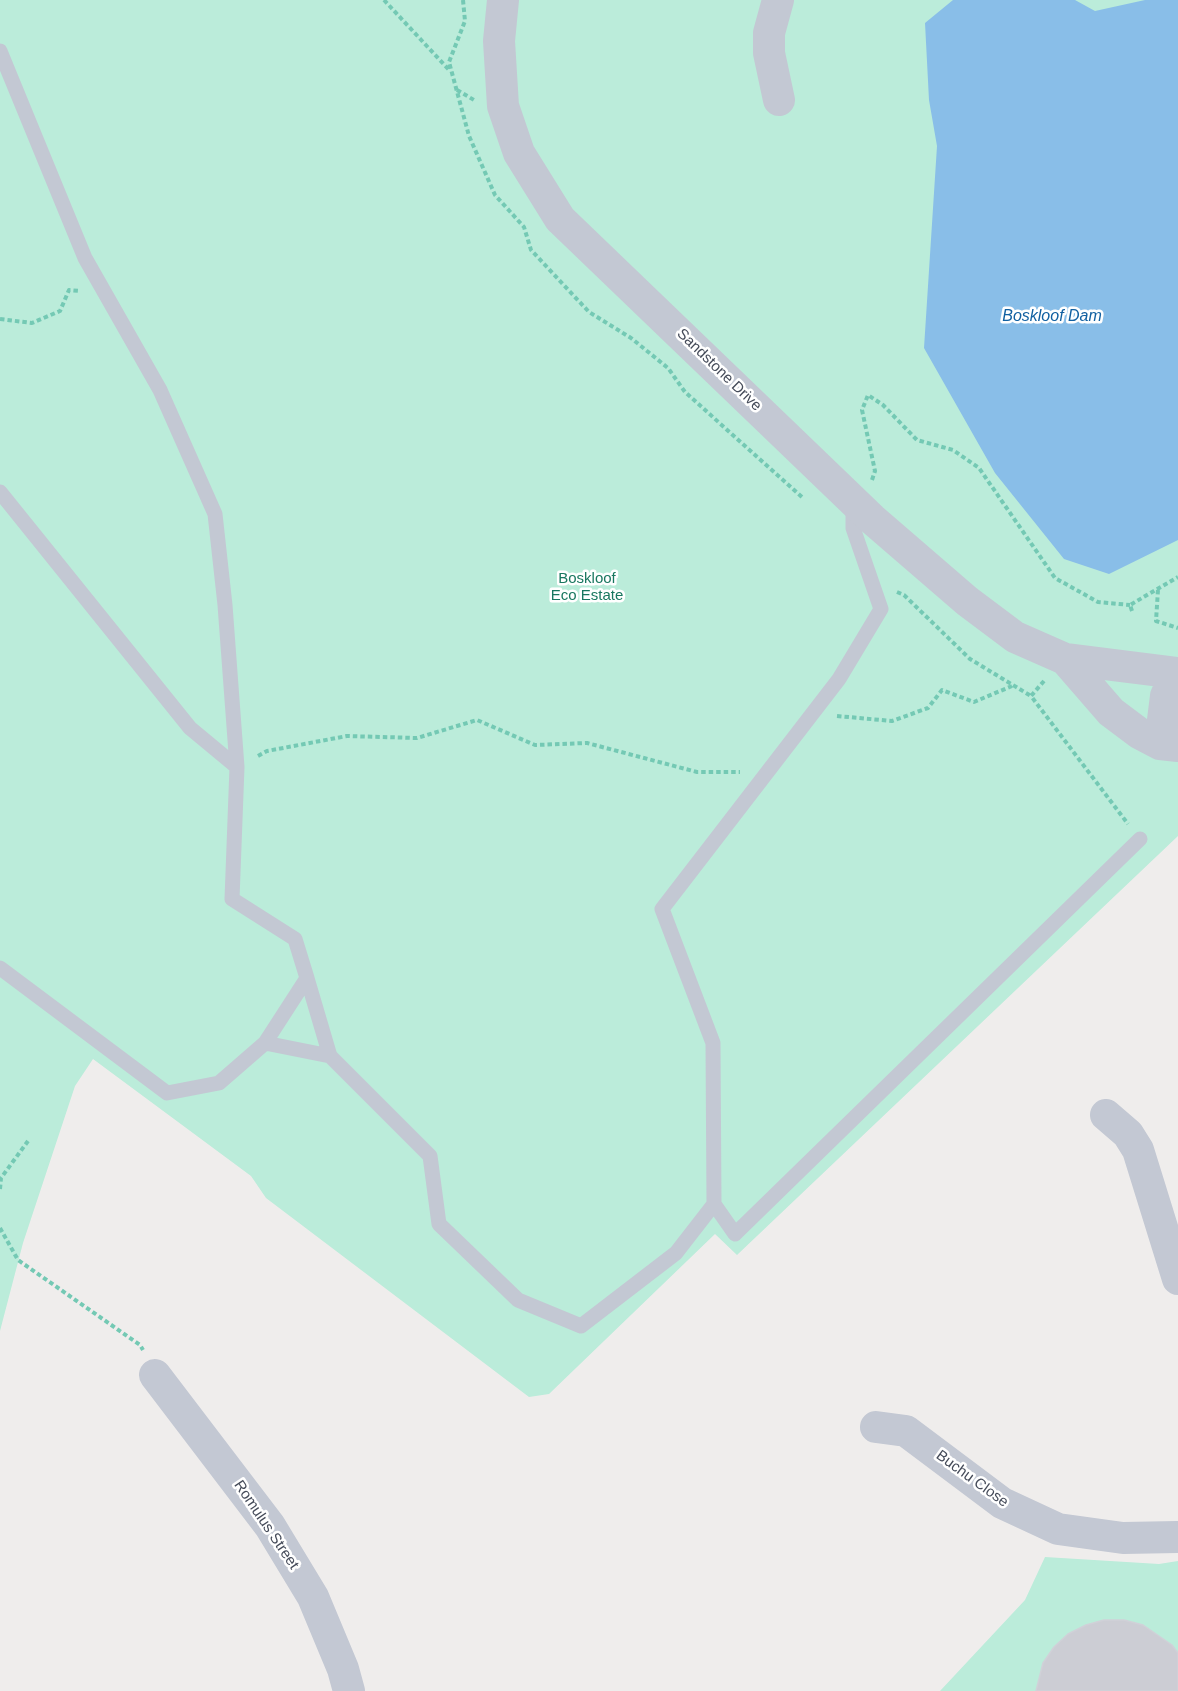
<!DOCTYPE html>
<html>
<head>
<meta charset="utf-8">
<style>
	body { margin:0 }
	canvas { display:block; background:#efedec }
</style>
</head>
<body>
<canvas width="1178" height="1691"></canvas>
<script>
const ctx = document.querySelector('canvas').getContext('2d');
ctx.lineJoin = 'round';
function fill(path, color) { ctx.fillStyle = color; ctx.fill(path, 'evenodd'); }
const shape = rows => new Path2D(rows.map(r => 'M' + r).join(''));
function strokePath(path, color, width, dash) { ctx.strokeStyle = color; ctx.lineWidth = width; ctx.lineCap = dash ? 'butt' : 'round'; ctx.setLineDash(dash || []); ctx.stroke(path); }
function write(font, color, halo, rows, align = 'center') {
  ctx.font = font + ' Arial,sans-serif'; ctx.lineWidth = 5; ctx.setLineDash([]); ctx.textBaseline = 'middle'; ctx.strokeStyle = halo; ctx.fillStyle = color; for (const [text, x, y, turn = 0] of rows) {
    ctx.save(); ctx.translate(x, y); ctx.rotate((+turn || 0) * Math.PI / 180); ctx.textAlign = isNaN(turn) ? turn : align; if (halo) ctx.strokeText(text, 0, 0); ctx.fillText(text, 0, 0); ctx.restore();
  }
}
const green = shape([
	[0,0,1178,0,1178,836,737,1255,715,1234,549,1394,529,1397,266,1198,251,1176,93,1059,75,1086,23,1243,0,1331],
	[1045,1557,1159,1564,1178,1561,1178,1691,940,1691,1025,1600]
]);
const water = shape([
	[953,0,1075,0,1095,11,1145,0,1178,0,1178,540,1109,574,1064,559,995,473,924,348,937,146,929,100,925,23]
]);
const building = shape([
	[1104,1620,1124,1620,1143,1625,1172,1645,1178,1653,1178,1691,1036,1691,1043,1663,1054,1647,1068,1634,1086,1625,1104,1620]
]);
const path = shape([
	[384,0,450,71],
	[463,0,465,21,449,62,469,136,495,195,524,227,531,250,589,312,631,338,668,368,685,392,804,499],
	[457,90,474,100],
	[0,319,32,323,60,311,69,290,80,291],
	[872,480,875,471,862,410,868,395,883,405,917,440,953,450,979,468,1055,578,1098,602,1130,605],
	[1158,590,1156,621,1178,628],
	[897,592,904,595,970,659,1031,696],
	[1132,611,1130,605,1178,577],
	[1044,681,1031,696,1128,824],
	[837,716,892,721,928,708,942,690,974,702,1012,686],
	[258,756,267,751,347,736,417,738,477,720,535,745,587,743,697,772,740,772],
	[0,1189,1,1178,28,1141],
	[0,1228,18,1260,140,1345,143,1350]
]);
const service = shape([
	[0,51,85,258,160,390,215,514,225,605,237,767],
	[0,492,190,728,237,767,232,899,295,939,307,978],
	[0,968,167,1093,219,1083,265,1043,307,978,330,1056,265,1043],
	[330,1056,430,1156,439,1224,518,1300,581,1326,676,1253,714,1204,713,1043,662,909,839,679,881,609,853,528,853,504],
	[714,1204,735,1234,1140,839]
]);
const minor = shape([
	[503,0,499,41,503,106,519,153,560,219,872,519,967,601,1015,637,1065,659,1178,673],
	[778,0,769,33,769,53,779,100],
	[1065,659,1111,712,1139,733,1160,744,1178,746],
	[1160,744,1166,696,1176,673],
	[1106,1115,1128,1134,1138,1150,1178,1279],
	[155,1375,270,1526,313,1597,343,1669,349,1691],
	[876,1427,906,1431,1002,1503,1058,1529,1123,1538,1178,1537]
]);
const streetNames = [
	["Sandstone Drive",719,370,44],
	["Buchu Close",972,1479,36],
	["Romulus Street",266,1525,56]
];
const parkNames = [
	["Boskloof",587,579],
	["Eco Estate",587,596]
];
const waterNames = [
	["Boskloof Dam",1052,317]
];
fill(green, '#bbecda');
fill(water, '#89bee8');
fill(building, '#cccdd4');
strokePath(building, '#d0d1d8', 1.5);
strokePath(path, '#74c9b4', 4, [4.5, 3]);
strokePath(service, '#c3c8d3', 15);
strokePath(minor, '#c3c8d3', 32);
write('15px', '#454b59', '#fff', streetNames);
write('15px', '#19775f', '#fff', parkNames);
write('italic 16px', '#1160a1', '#fff', waterNames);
</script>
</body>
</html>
